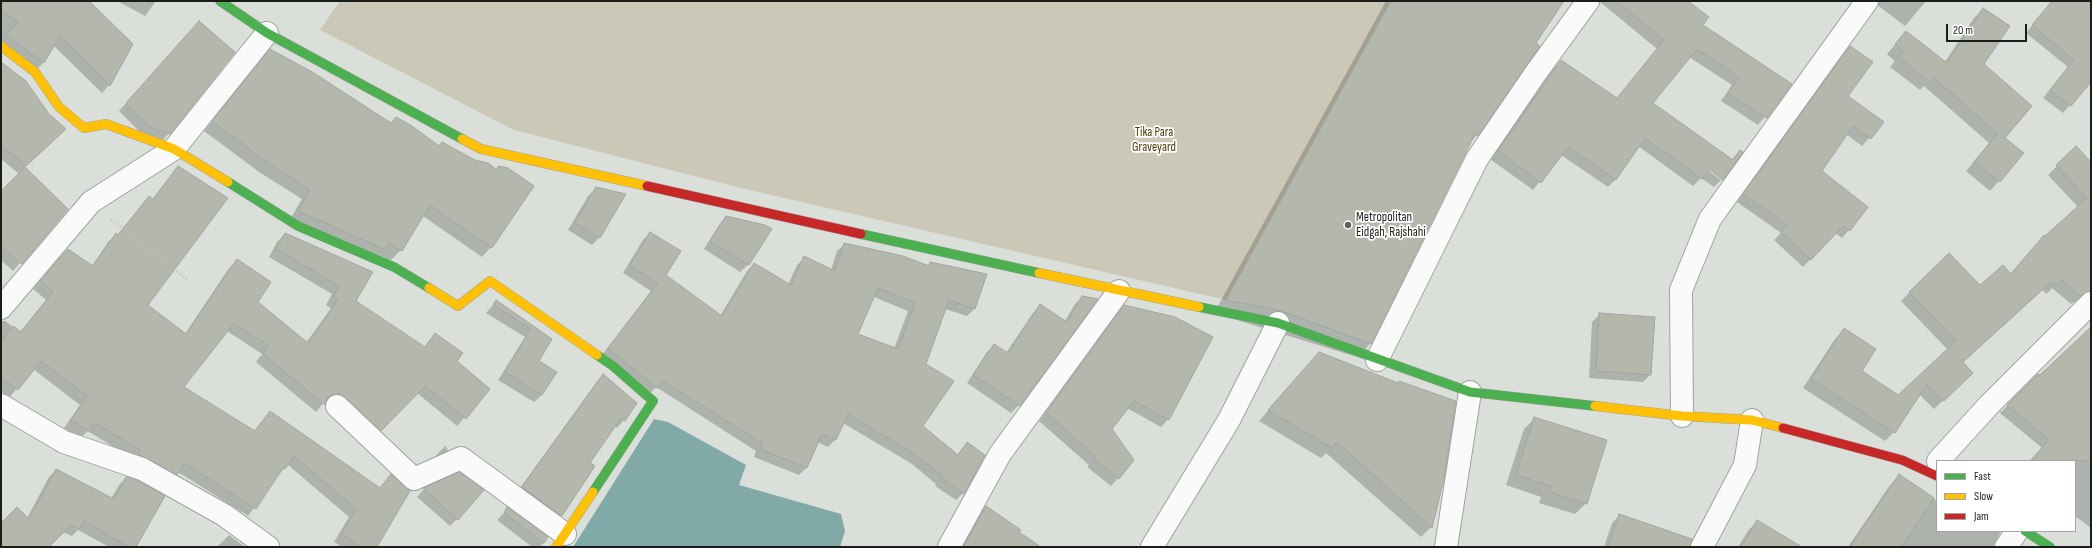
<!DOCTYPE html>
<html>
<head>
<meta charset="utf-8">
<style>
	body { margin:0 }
	#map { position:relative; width:2092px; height:548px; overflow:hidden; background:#dadfd9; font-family:"Sofia Sans Condensed",sans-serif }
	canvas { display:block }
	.frame { position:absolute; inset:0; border:2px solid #1a1e1a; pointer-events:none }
	.legend { position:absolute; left:1936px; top:460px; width:140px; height:72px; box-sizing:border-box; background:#fff; border:1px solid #a3a5a3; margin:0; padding:5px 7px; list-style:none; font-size:12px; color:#1a1e1a }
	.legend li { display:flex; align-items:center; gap:8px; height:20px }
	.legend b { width:20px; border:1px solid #a3a5a3 }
	.scale { position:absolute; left:1946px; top:24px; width:81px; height:18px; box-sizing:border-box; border:2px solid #1a1e1a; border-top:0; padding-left:5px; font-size:12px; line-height:14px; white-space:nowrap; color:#1a1e1a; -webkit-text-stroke:3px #fff; paint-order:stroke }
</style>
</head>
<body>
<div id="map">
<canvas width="2092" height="548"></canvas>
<div class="frame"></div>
<ul class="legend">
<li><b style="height:5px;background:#4caf50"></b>Fast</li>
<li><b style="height:5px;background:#ffc107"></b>Slow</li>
<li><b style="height:5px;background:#c62828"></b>Jam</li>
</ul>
<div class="scale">20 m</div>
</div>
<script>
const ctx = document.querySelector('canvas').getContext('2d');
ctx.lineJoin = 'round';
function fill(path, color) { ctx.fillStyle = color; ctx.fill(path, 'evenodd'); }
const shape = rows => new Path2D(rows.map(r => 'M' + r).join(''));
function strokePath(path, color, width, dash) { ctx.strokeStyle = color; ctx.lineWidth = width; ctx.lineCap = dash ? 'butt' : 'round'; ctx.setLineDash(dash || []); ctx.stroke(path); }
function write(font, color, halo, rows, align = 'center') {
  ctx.font = font + ' "Sofia Sans Condensed",sans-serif'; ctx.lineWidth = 3.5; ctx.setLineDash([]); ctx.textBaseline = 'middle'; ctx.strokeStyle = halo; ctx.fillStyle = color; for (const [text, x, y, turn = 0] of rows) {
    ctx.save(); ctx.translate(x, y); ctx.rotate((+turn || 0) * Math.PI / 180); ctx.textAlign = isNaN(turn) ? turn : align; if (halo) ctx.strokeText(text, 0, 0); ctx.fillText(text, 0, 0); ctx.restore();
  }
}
const green = shape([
	[340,1,1391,1,1226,300,741,188,514,130,320,30]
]);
const water = shape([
	[654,419,668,422,746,465,739,485,841,514,845,531,840,547,573,547]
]);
const shadow = shape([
	[1,1,87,1,132,44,109,85,102,93,53,45,43,63,36,70,1,44],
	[117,1,156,1,145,16],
	[1386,1,1563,1,1535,43,1539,46,1477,135,1469,143,1370,344,1357,357,1214,313],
	[1599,1,1686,1,1702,25,1791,84,1758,125,1721,101,1732,85,1689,57,1651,103,1731,160,1740,151,1722,179,1705,166,1704,167,1721,180,1714,187,1701,178,1693,186,1638,146,1616,179,1608,187,1561,155,1533,190,1490,159,1553,69,1561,61,1616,99,1657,49],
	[1872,1,1926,1,1905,26],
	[2052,1,2085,1,2091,6,2091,80,2063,113,2043,98,2068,67,2026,33],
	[1983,9,1983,64,2003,138,2023,153,1990,191,1966,171,1989,143,1924,86,1920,90,1890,67,1895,61,1887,54,1906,32,1945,62,1974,18],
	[192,30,169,133,162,141,142,134,119,111],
	[1850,47,1847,96,1882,123,1862,146,1846,134,1821,171,1849,230,1842,238,1835,233,1803,267,1774,240,1781,233,1737,202,1843,55],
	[270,50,390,124,396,118,439,147,533,187,491,247,482,257,423,216,401,250,391,260,289,221,302,199,259,172,204,131],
	[1,63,57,137,24,167,67,209,13,271,1,260,1,192,19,174,1,159],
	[2076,147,2091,163,2091,303,2084,300,2078,300,2071,304,2052,288,2047,294,2042,290,1962,363,1972,373,1934,409,1919,394,1894,432,1885,441,1803,388,1835,339,1844,330,1860,372,1898,396,1948,350,1901,301,1949,254,1980,286,2010,274,2044,236,2045,237,2078,207,2048,175],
	[178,168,147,305,185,334,229,268,237,260,256,302,306,343,331,308,326,305,332,294,269,257,277,242,285,234,355,302,424,348,435,335,455,361,489,389,457,426,417,393,373,438,332,401,325,401,316,412,256,362,262,354,227,331,183,387,254,431,270,412,379,489,391,476,376,547,342,547,334,542,349,517,287,464,248,516,178,472,169,482,88,431,80,438,64,428,80,405,33,369,9,398,1,391,1,321,5,321,20,332,46,300,33,289,60,258,68,250,92,266,108,242,116,235,117,236,149,197,152,200],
	[596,188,600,237,592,245,568,230,588,196],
	[726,217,767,235,748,265,740,272,704,249,719,225],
	[651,233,665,275,720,316,747,271,754,264,788,285,797,265,805,258,831,270,837,251,845,244,927,266,930,263,986,275,974,309,967,316,945,309,925,364,922,427,957,455,967,443,963,493,956,500,935,486,936,484,912,464,843,423,835,440,828,447,817,442,806,468,799,475,754,457,756,451,656,387,649,394,602,355,651,291,623,273,643,240],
	[874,297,908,311,894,349,856,335],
	[1083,297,1019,405,1011,413,967,383,987,352,995,345,1006,353,1033,313,1040,306,1065,321,1075,304],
	[496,302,551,339,537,361,542,395,534,402,498,380,525,337,486,313],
	[1125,306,1168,419,1161,427,1127,408,1110,429,1118,478,1111,486,1087,467,1089,465,1039,421,1117,314],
	[1600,314,1650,375,1643,382,1589,378,1592,322],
	[2091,329,2091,528,2075,516,2075,461,2030,461,2042,448,2000,413,2038,375,2040,376],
	[1319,353,1431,527,1421,537,1326,453,1321,458,1259,421],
	[603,376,624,420,617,428,615,426,589,463,594,466,561,515,553,523,515,495,596,383],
	[1535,418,1586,503,1575,514,1539,503,1541,497,1506,485,1524,429],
	[445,446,448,450,441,457,430,462],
	[56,470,111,499,119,485,126,478,135,547,109,547,78,530,72,536,63,532,48,547,1,547,1,524,27,518,49,477],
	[459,474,457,519,450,526,417,497,424,489],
	[1900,476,1937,501,1937,531,2001,531,1993,547,1848,547,1890,485],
	[986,507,1017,532,1039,547,961,547,979,514],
	[508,509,544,543,539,547,532,547,497,520],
	[1620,515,1689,547,1604,547,1612,523],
	[1757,521,1800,547,1738,547,1748,531],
	[229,535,245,547,217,547]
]);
const building = shape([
	[1,1,89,1,133,44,110,86,60,36,44,63,6,35,18,23,1,10,1,1],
	[1391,1,1564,1,1536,43,1540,46,1478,136,1475,134,1371,344,1282,311,1226,300,1391,1],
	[1616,1,1688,1,1709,17,1703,25,1792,84,1767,118,1728,93,1739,77,1697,49,1653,103,1733,160,1740,150,1743,152,1723,180,1709,169,1702,179,1645,138,1616,180,1568,147,1541,183,1498,151,1561,60,1617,98,1664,40,1616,1],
	[2052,1,2091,1,2091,82,2071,106,2050,90,2074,60,2032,25,2052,1],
	[1983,8,2010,26,1984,64,2032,106,2005,138,2024,153,2000,182,1974,162,1998,134,1933,77,1930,82,1898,57,1903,51,1895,44,1906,31,1947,63,1983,8],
	[199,21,235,52,170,134,150,127,126,103,199,21],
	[1850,46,1873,62,1848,96,1884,122,1871,139,1853,126,1822,171,1868,207,1850,231,1843,226,1811,260,1781,232,1787,225,1743,194,1850,46],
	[270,49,314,73,391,123,396,117,412,126,439,146,442,142,475,160,488,163,496,169,499,166,508,168,534,186,492,248,430,205,402,251,389,243,386,250,298,211,310,190,268,163,212,121,270,49],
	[1,62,26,81,49,114,66,129,26,166,1,145,1,62],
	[2076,146,2091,162,2091,291,2080,296,2062,280,2056,286,2051,282,1963,362,1973,373,1944,401,1927,384,1895,433,1811,379,1844,328,1876,349,1862,371,1898,395,1956,341,1909,292,1949,253,1980,285,2003,265,2011,274,2044,235,2045,236,2087,198,2056,165,2076,146],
	[178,166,228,198,148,305,186,334,237,259,271,282,258,302,308,343,338,300,333,297,339,286,276,249,285,233,373,272,356,301,425,347,435,333,463,353,457,361,490,389,466,419,425,386,381,431,340,394,334,394,328,397,325,405,263,354,269,346,234,323,184,387,255,431,270,411,380,488,391,474,410,491,377,547,363,547,341,534,356,509,294,456,285,469,283,468,256,509,184,463,177,475,139,455,141,450,95,423,89,431,71,420,87,396,41,361,18,390,1,377,1,342,13,326,21,332,53,292,40,281,68,249,93,266,116,233,118,235,149,196,153,199,178,166],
	[25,167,68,209,22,264,1,246,1,191,25,167],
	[596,187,626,194,600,238,575,223,596,187],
	[726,216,765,225,772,229,749,265,710,241,726,216],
	[650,232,681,251,666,275,722,316,754,263,791,285,804,256,835,271,844,243,903,256,929,266,930,262,987,274,975,309,949,300,926,364,954,381,923,426,958,455,967,442,985,455,964,494,941,478,943,476,919,457,848,414,836,440,822,434,807,468,760,449,763,444,662,380,657,388,608,348,658,283,630,265,650,232],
	[878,288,915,303,898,349,858,334,878,288],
	[1082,296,1098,299,1020,406,973,375,994,344,1008,353,1040,304,1067,322,1082,296],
	[496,300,552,339,539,361,557,372,542,395,505,372,531,329,493,305,496,300],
	[1124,305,1175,317,1213,337,1169,420,1134,401,1112,429,1134,460,1119,479,1094,459,1096,457,1046,413,1124,305],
	[1599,313,1655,317,1651,375,1596,371,1599,313],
	[2091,327,2091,461,2030,461,2049,440,2007,405,2038,374,2040,375,2091,327],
	[1319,352,1398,383,1399,381,1456,401,1444,479,1432,528,1337,442,1332,448,1268,410,1319,352],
	[603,374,637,403,625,421,621,418,590,463,595,466,562,516,522,487,603,374],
	[1534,417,1607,440,1587,504,1549,492,1551,486,1516,475,1534,417],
	[56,469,114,499,126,477,137,480,165,496,136,547,129,547,84,521,80,529,71,525,49,547,1,547,1,523,17,507,29,519,56,469],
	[459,472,484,490,458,520,423,488,459,472],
	[1899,474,1934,498,1901,547,1850,547,1899,474],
	[986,506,1021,530,1019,532,1041,547,963,547,986,506],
	[507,507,548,537,544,543,504,513,507,507],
	[1619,514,1692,539,1690,547,1608,547,1619,514],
	[1757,520,1802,547,1741,547,1757,520]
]);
const path = shape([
	[111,219,188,280]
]);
const street = shape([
	[1,308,91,202,174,149,267,33],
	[1377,360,1477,159,1535,74,1588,1],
	[1,405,64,442,142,469,224,515,268,547],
	[337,406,414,479,461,458,565,534],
	[1682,416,1681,290,1710,219,1867,1],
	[1938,461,1989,405,2091,303],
	[949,547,1000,454,1119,291],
	[1152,547,1229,420,1278,323],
	[1446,547,1470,392],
	[1702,547,1745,465,1752,420],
	[2006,547,2017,531]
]);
const fast = shape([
	[220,1,267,33,462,139],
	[228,182,298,226,394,267,429,288],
	[861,234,1039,273],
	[1199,307,1278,323,1470,392,1595,406],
	[593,492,653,401,613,366,597,355],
	[2025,531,2050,547]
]);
const slow = shape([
	[1,46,35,72,59,107,84,128,106,124,174,149,228,182],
	[462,139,481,149,647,186],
	[1039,273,1199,307],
	[429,288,458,306,490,281,597,355],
	[1595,406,1682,416,1752,420,1783,428],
	[556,547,593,492]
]);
const jam = shape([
	[647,186,861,234],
	[1783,428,1902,460,1937,476]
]);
const markers = [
	[1348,225,4,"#5d625d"]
];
const parkNames = [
	["Tika Para",1154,133],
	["Graveyard",1154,148]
];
const poiNames = [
	["Metropolitan",1356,218],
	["Eidgah, Rajshahi",1356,233]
];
fill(green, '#ccc8b7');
fill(water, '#81a9a8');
fill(shadow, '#0003');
fill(building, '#b4b7ac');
strokePath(building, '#a3a6a0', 1);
strokePath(street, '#9fa39f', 24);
strokePath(fast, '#9fa39f', 10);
strokePath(slow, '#9fa39f', 10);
strokePath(jam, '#9fa39f', 10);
strokePath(path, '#babcb9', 2.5, [1, 3]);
strokePath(street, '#f9faf9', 22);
strokePath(fast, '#4caf50', 9);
strokePath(slow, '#ffc107', 9);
strokePath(jam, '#c62828', 9);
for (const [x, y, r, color] of markers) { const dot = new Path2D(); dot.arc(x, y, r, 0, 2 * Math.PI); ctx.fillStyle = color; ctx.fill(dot); strokePath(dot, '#fff', 1.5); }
write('13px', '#4e3a05', '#fff', parkNames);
write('13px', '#1a1e1a', '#fff', poiNames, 'left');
</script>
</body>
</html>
